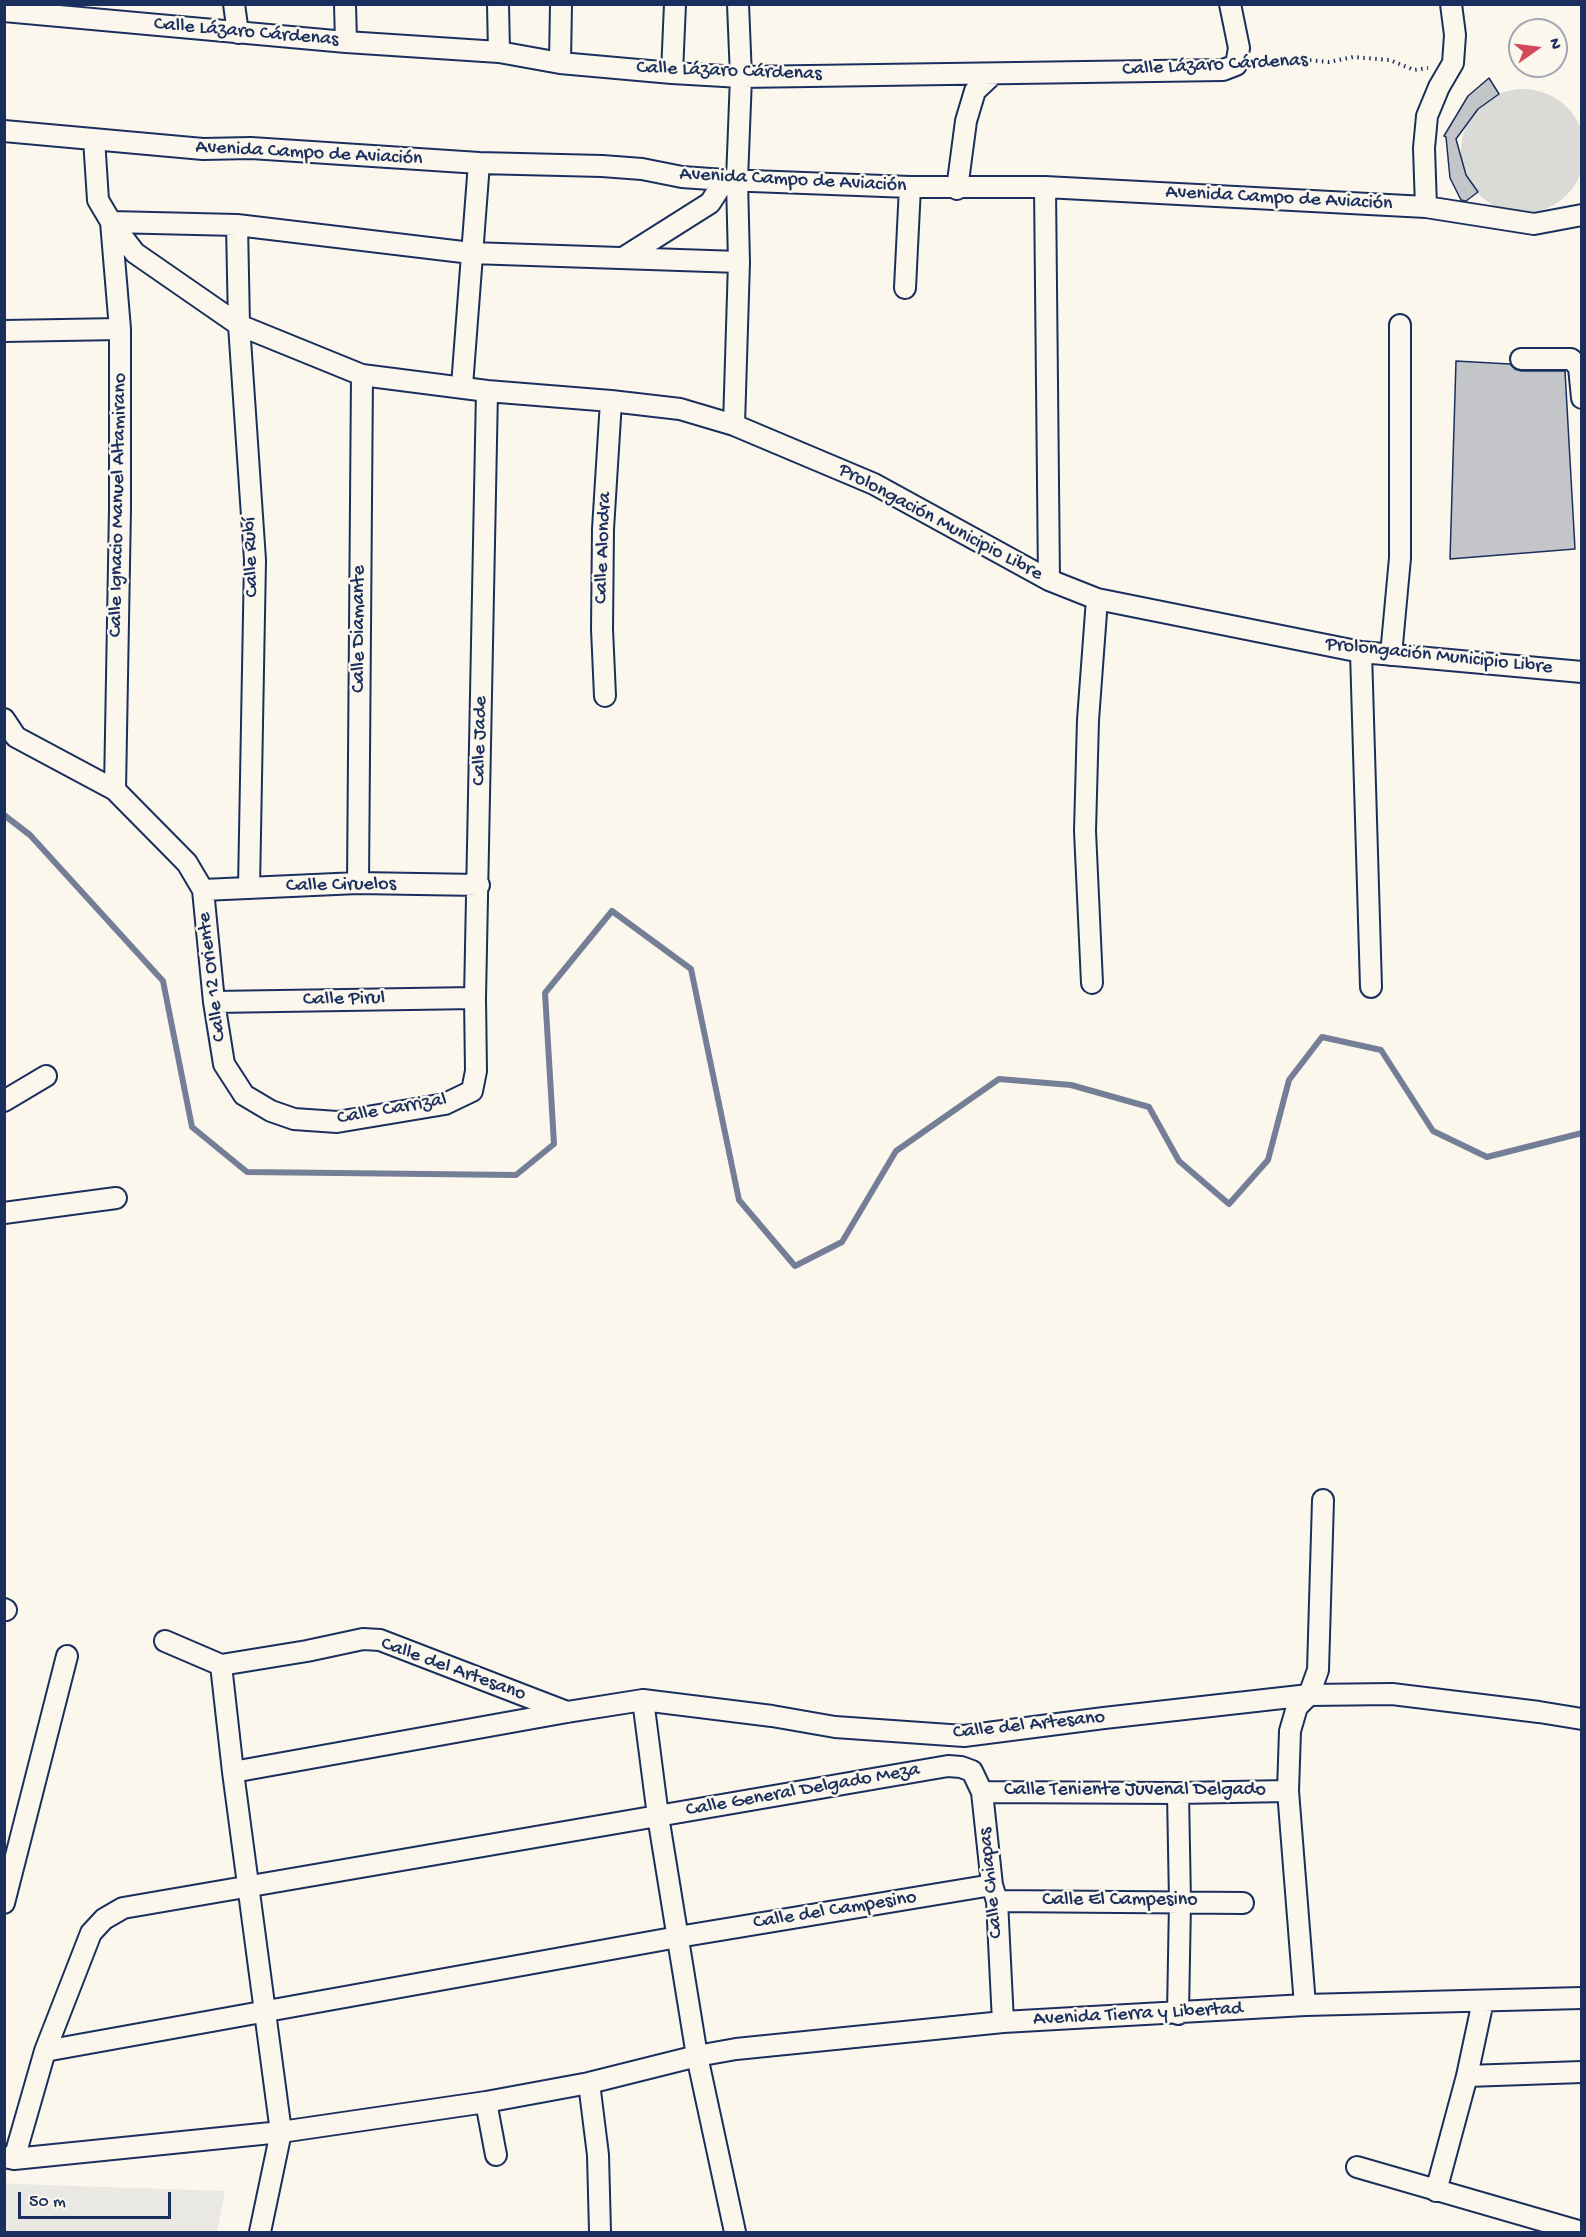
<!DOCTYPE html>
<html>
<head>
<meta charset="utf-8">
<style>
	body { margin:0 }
	#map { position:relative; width:1586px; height:2237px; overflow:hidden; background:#fbf7ec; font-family:"Gochi Hand",sans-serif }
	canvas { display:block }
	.frame { position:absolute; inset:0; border:6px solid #1b2f5e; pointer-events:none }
	.north { position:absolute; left:1508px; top:18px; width:60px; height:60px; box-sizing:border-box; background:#fbf7ec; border:2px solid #a1a7b3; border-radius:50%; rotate:76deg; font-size:16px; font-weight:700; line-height:24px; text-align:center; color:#1b2f5e }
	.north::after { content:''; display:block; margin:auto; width:21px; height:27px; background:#d1495b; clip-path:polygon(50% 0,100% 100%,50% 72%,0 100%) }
	.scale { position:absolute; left:18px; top:2192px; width:153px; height:27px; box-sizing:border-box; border:3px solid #1b2f5e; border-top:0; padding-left:8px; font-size:18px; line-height:21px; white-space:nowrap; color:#1b2f5e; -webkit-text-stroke:4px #fbf7ec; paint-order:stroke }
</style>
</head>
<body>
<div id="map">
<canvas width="1586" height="2237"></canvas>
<div class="frame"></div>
<div class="north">N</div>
<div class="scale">50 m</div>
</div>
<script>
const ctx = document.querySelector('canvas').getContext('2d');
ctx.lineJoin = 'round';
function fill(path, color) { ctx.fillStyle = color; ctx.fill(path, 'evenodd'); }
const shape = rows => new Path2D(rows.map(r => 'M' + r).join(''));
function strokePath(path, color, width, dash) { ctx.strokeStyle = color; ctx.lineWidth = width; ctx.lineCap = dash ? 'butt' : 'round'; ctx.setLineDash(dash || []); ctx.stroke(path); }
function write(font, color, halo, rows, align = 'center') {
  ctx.font = font + ' "Gochi Hand",sans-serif'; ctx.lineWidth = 5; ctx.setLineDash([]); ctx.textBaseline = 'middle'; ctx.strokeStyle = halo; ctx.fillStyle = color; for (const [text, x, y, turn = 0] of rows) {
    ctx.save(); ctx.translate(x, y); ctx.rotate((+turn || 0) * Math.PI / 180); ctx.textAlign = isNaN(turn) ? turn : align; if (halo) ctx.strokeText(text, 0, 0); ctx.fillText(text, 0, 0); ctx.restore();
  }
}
const built = shape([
	[5,2183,16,2184,225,2191,217,2232,5,2232]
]);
const green = shape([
	'1461 151a62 62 0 1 1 124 0a62 62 0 1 1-124 0Z'
]);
const stream = shape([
	[4,815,30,835,163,981,192,1127,247,1172,516,1175,554,1144,545,993,612,911,691,969,739,1200,795,1266,842,1242,896,1151,999,1079,1071,1085,1149,1107,1179,1161,1229,1204,1268,1160,1289,1080,1322,1037,1381,1050,1433,1131,1487,1157,1582,1133]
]);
const building = shape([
	[1489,78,1499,94,1478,109,1456,139,1466,175,1478,192,1466,201,1461,200,1450,178,1446,137,1444,136,1468,96,1489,78],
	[1456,361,1510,364,1515,369,1521,371,1565,371,1575,549,1450,559,1456,361]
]);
const path = shape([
	[1256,61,1296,59,1329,62,1353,57,1390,60,1414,70,1428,68]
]);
const minor = shape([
	[234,4,238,33],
	[345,4,346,42],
	[498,4,499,52],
	[4,11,346,42,499,52,560,63,672,73,741,77,1223,70,1236,65,1239,48,1230,4],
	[560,63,561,4],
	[672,73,675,4],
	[4,131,203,149,251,148,479,163,602,166,642,169,682,177,725,180,910,187,1045,187,1426,207,1534,224,1582,215],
	[94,139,98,200,111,222,135,253,239,325,362,375,487,391,611,401,680,409,734,425,874,484,1049,580,1097,599,1361,652,1582,672],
	[1045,187,1049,580],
	[957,189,966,121,975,91,993,74],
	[1426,207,1424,148,1427,116,1439,87,1453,63,1455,35,1451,4],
	[237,225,239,325,255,560,249,888],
	[623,258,710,203,725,180],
	[905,288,910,187],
	[4,331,120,329],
	[1521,359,1571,359,1579,367,1582,398],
	[462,386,479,163],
	[734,425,739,262,737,180,741,77,738,4],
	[1361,652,1371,987],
	[1391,655,1400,558,1400,325],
	[605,696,602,629,603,529,611,401],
	[4,719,16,737,115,790,187,863,203,890,214,1002,224,1064,244,1095,271,1111,294,1119,337,1122,445,1104,472,1091,476,1071,475,998,487,391],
	[115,790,120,508,120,329,111,222,237,225,471,253,739,262],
	[358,883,362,375],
	[203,890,358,883,479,885],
	[1092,983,1085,831,1088,720,1097,599],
	[214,1002,475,998],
	[4,1101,46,1076],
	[4,1213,116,1198],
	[4,1609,6,1610],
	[165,1641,221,1665,307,1651,363,1639,380,1640,567,1712],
	[221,1665,233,1772,281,2132,260,2232],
	[643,1700,658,1816,697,2056,735,2232],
	[233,1772,567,1712,643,1700,772,1716,835,1727,964,1736,1104,1718,1309,1695,1392,1694,1539,1712,1582,1719],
	[982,1792,1178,1793,1288,1791],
	[1178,1793,1180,1902,1178,2014],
	[997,1901,1243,1903],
	[4,1903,67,1656],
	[1305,2005,1288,1791,1290,1731,1297,1707,1309,1695,1318,1670,1323,1500],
	[45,2051,678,1937,992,1885],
	[1467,2076,1582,2072],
	[589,2083,598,2155,600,2232],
	[486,2102,496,2155],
	[4,2157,14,2159,281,2132,486,2102,589,2083,697,2056,736,2049,1003,2022,1305,2005,1582,1998],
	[14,2159,45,2051,91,1933,104,1919,123,1908,948,1766,961,1767,972,1771,982,1792,992,1885,997,1901,1003,2022],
	[1357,2167,1582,2232],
	[1436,2191,1467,2076,1483,2001]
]);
const streetNames = [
	["Calle Lázaro Cárdenas",246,33,5],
	["Calle Lázaro Cárdenas",1215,66,-3],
	["Calle Lázaro Cárdenas",729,72,2],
	["Avenida Campo de Aviación",309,154,3],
	["Avenida Campo de Aviación",793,181,3],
	["Avenida Campo de Aviación",1279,199,3],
	["Calle Ignacio Manuel Altamirano",119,505,-89],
	["Prolongación Municipio Libre",940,523,28],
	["Calle Alondra",604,548,-88],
	["Calle Rubí",252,557,-92],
	["Calle Diamante",360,629,-90],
	["Prolongación Municipio Libre",1439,657,6],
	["Calle Jade",481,741,-89],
	["Calle Ciruelos",341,886,-1],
	["Calle 12 Oriente",213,977,-97],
	["Calle Pirul",344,1000,-1],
	["Calle Carrizal",392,1110,-10],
	["Calle del Artesano",453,1670,20],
	["Calle del Artesano",1029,1726,-6],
	["Calle General Delgado Meza",803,1791,-10],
	["Calle Teniente Juvenal Delgado",1135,1791],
	["Calle Chiapas",992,1883,-96],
	["Calle El Campesino",1120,1901],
	["Calle del Campesino",835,1911,-9],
	["Avenida Tierra y Libertad",1138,2015,-3]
];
fill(built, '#eae8e2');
fill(green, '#dadad7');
strokePath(stream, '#747e96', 6);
fill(building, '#c3c5c9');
strokePath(building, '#1b2f5e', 1.5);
strokePath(minor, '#1b2f5e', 24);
strokePath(path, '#1b2f5e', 4, [1.5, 4.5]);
strokePath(minor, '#fbf7ec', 20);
write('20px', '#1b2f5e', '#fbf7ec', streetNames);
</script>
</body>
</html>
